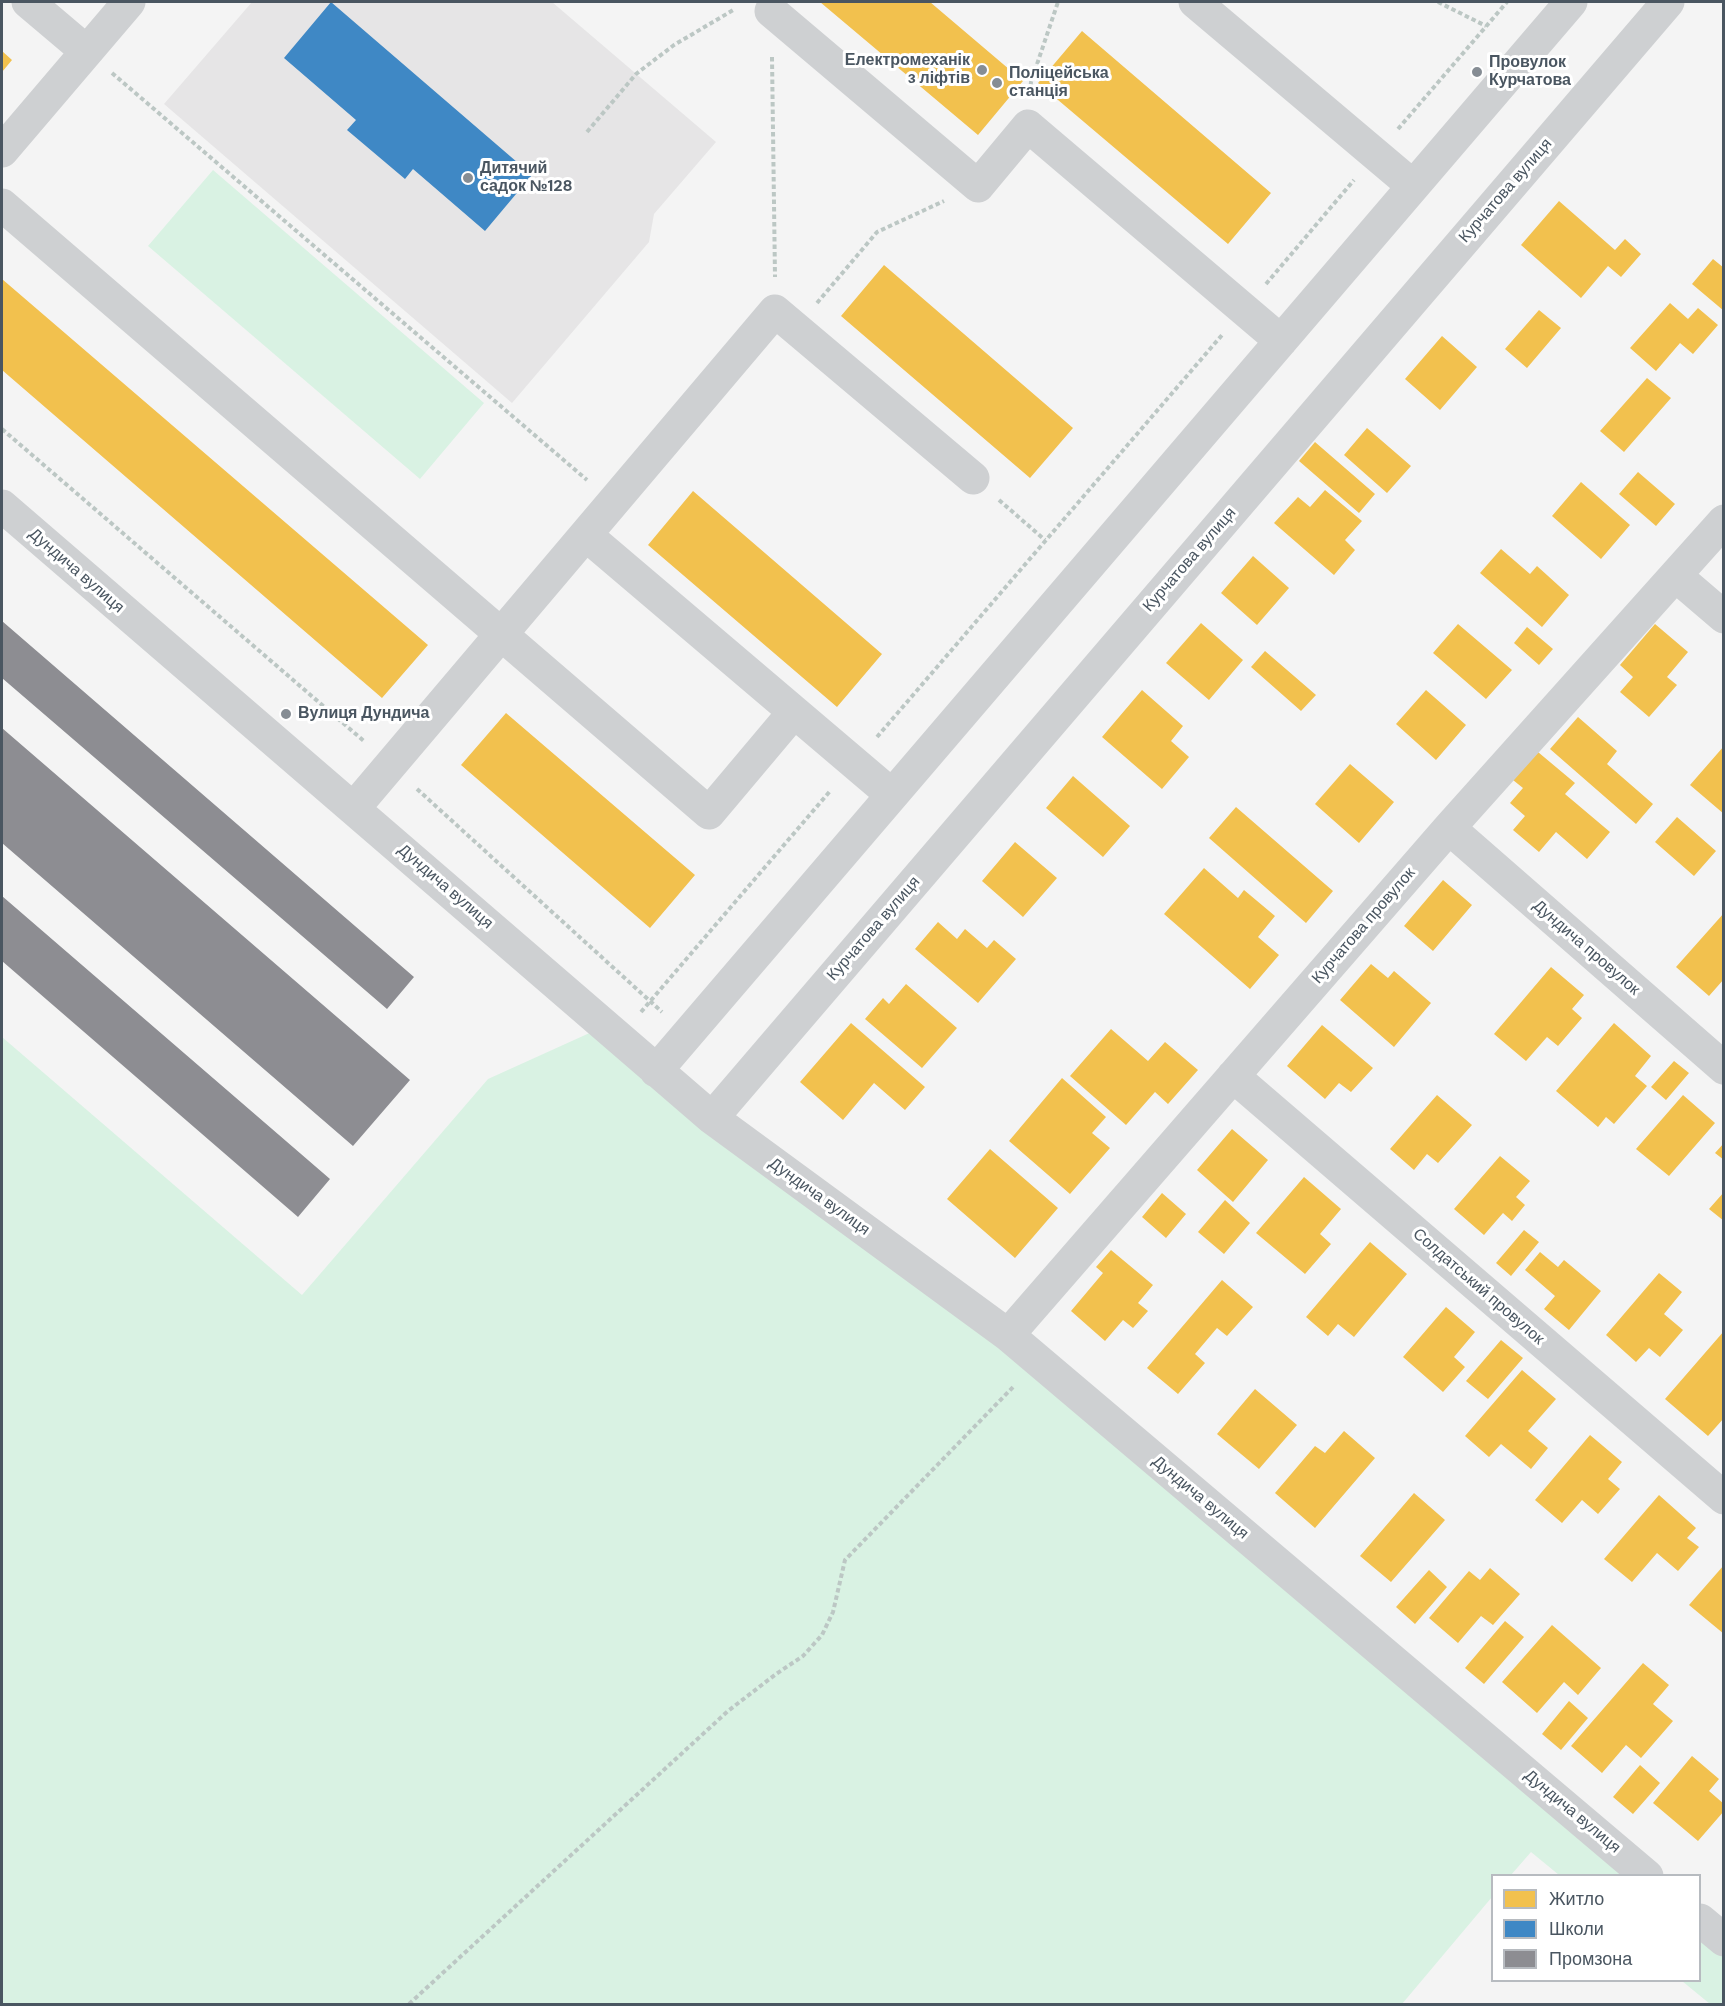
<!DOCTYPE html>
<html>
<head>
<meta charset="utf-8">
<style>
	body { margin:0 }
	#map { position:relative; width:1725px; height:2006px; overflow:hidden; background:#f4f4f4; font-family:"DM Sans",sans-serif }
	canvas { display:block }
	.frame { position:absolute; inset:0; border:3px solid #4a5661; pointer-events:none }
	.legend { position:absolute; left:1491px; top:1874px; width:210px; height:108px; box-sizing:border-box; background:#fff; border:2px solid #b7bbc0; margin:0; padding:8px 10px; list-style:none; font-size:18px; color:#4a5661 }
	.legend li { display:flex; align-items:center; gap:12px; height:30px }
	.legend b { width:30px; border:2px solid #b7bbc0 }
</style>
</head>
<body>
<div id="map">
<canvas width="1725" height="2006"></canvas>
<div class="frame"></div>
<ul class="legend">
<li><b style="height:16px;background:#f2c14e"></b>Житло</li>
<li><b style="height:16px;background:#3f88c5"></b>Школи</li>
<li><b style="height:16px;background:#8d8d92"></b>Промзона</li>
</ul>
</div>
<script>
const ctx = document.querySelector('canvas').getContext('2d');
ctx.lineJoin = 'round';
function fill(path, color) { ctx.fillStyle = color; ctx.fill(path, 'evenodd'); }
const shape = rows => new Path2D(rows.map(r => 'M' + r).join(''));
function strokePath(path, color, width, dash) { ctx.strokeStyle = color; ctx.lineWidth = width; ctx.lineCap = dash ? 'butt' : 'round'; ctx.setLineDash(dash || []); ctx.stroke(path); }
function write(font, color, halo, rows, align = 'center') {
  ctx.font = font + ' "DM Sans",sans-serif'; ctx.lineWidth = 6; ctx.setLineDash([]); ctx.textBaseline = 'middle'; ctx.strokeStyle = halo; ctx.fillStyle = color; for (const [text, x, y, turn = 0] of rows) {
    ctx.save(); ctx.translate(x, y); ctx.rotate((+turn || 0) * Math.PI / 180); ctx.textAlign = isNaN(turn) ? turn : align; if (halo) ctx.strokeText(text, 0, 0); ctx.fillText(text, 0, 0); ctx.restore();
  }
}
const education = shape([
	[252,2,552,2,716,142,654,214,649,242,512,403,164,104]
]);
const green = shape([
	[213,170,484,403,420,479,148,246],
	[605,1026,1008,1335,1647,1875,1559,1875,1531,1852,1511,1875,1492,1876,1492,1897,1402,2004,2,2004,2,1037,302,1295,488,1079],
	[1700,1920,1723,1940,1723,2004,1710,2004,1682,1981,1700,1980]
]);
const homes = shape([
	[820,2,930,2,1023,81,978,135],
	[1082,31,1271,193,1228,244,1038,83],
	[2,51,12,60,2,72],
	[1559,201,1615,250,1625,239,1641,254,1621,277,1608,266,1581,298,1521,245],
	[1713,259,1724,268,1724,311,1692,284],
	[884,265,1073,428,1030,478,841,316],
	[2,279,428,645,382,698,2,370],
	[1670,303,1688,319,1698,308,1718,325,1693,354,1680,343,1656,371,1630,348],
	[1539,310,1561,328,1527,368,1505,349],
	[1442,336,1477,367,1440,410,1405,379],
	[1647,378,1671,398,1624,452,1600,431],
	[1367,428,1411,466,1387,493,1344,455],
	[1315,442,1375,494,1359,513,1299,461],
	[1638,472,1675,504,1656,526,1619,494],
	[1581,482,1630,525,1601,559,1552,516],
	[1325,490,1362,521,1345,540,1355,550,1334,575,1274,523,1298,497,1310,507],
	[693,491,882,654,837,707,648,545],
	[1501,549,1530,574,1537,566,1569,595,1542,627,1480,573],
	[1253,556,1289,588,1257,625,1221,593],
	[1201,623,1243,660,1209,700,1166,663],
	[1458,624,1512,670,1486,699,1433,653],
	[1655,624,1688,652,1667,677,1677,685,1649,717,1620,692,1633,677,1620,665],
	[1527,627,1553,649,1539,665,1514,643],
	[1265,651,1316,695,1301,711,1251,667],
	[1142,690,1183,726,1171,741,1189,757,1162,789,1102,737],
	[1426,690,1466,725,1436,760,1396,724],
	[506,713,695,875,650,928,461,765],
	[1578,717,1617,751,1607,764,1653,804,1636,824,1550,749],
	[1724,746,1724,814,1690,785],
	[1532,747,1575,783,1565,794,1610,832,1587,859,1556,832,1539,852,1513,830,1525,816,1510,803,1523,788,1508,776],
	[1350,764,1394,802,1359,843,1315,804],
	[1073,776,1130,826,1103,857,1046,808],
	[1236,807,1333,891,1306,923,1209,838],
	[1677,817,1716,851,1694,876,1655,842],
	[1015,842,1057,878,1023,917,982,881],
	[1204,868,1238,898,1244,890,1275,916,1258,937,1279,955,1250,989,1164,914],
	[1443,880,1472,905,1433,951,1404,926],
	[1724,913,1724,979,1709,996,1676,967],
	[938,922,957,939,965,929,987,948,994,940,1016,959,978,1003,915,949],
	[1371,964,1388,978,1394,971,1431,1003,1394,1047,1340,1000],
	[1551,967,1584,995,1572,1009,1582,1018,1558,1046,1547,1037,1526,1061,1494,1034],
	[906,984,957,1028,922,1068,865,1019,883,998,889,1004],
	[851,1023,925,1087,905,1110,874,1083,843,1120,800,1082],
	[1614,1023,1651,1056,1635,1076,1647,1086,1614,1124,1606,1117,1598,1127,1556,1091],
	[1322,1025,1373,1068,1351,1092,1339,1083,1325,1099,1287,1066],
	[1111,1029,1148,1061,1165,1042,1198,1070,1168,1104,1155,1092,1126,1125,1070,1076],
	[1674,1061,1689,1073,1666,1100,1651,1087],
	[1062,1078,1106,1117,1092,1133,1110,1148,1070,1194,1009,1141],
	[1437,1095,1472,1125,1438,1163,1427,1154,1414,1170,1390,1149],
	[1683,1095,1715,1123,1669,1176,1636,1149],
	[1232,1129,1268,1160,1233,1202,1197,1170],
	[1724,1143,1724,1160,1715,1153],
	[990,1149,1058,1208,1015,1258,947,1199],
	[1500,1156,1530,1181,1516,1197,1525,1205,1512,1221,1503,1213,1484,1235,1454,1209],
	[1304,1177,1341,1209,1320,1234,1331,1244,1305,1274,1256,1233],
	[1724,1192,1724,1221,1709,1209],
	[1162,1193,1186,1214,1166,1238,1142,1217],
	[1225,1200,1250,1223,1224,1254,1198,1232],
	[1524,1230,1539,1242,1511,1276,1496,1263],
	[1370,1242,1407,1274,1354,1337,1338,1324,1328,1336,1306,1317],
	[1111,1250,1153,1285,1138,1303,1148,1311,1133,1328,1123,1320,1105,1341,1071,1311,1103,1273,1096,1267],
	[1540,1252,1558,1267,1564,1260,1601,1291,1569,1330,1544,1309,1555,1296,1525,1270],
	[1659,1273,1682,1292,1664,1314,1683,1330,1660,1357,1649,1348,1636,1362,1606,1335],
	[1222,1280,1253,1307,1227,1336,1217,1328,1195,1354,1205,1363,1178,1394,1147,1368],
	[1446,1307,1475,1332,1454,1357,1465,1367,1443,1392,1403,1357],
	[1724,1331,1724,1418,1708,1436,1665,1399],
	[1501,1340,1523,1358,1488,1399,1466,1381],
	[1522,1370,1556,1399,1528,1431,1548,1448,1531,1469,1501,1444,1489,1457,1465,1436],
	[1255,1389,1297,1425,1259,1469,1217,1434],
	[1344,1431,1375,1458,1315,1528,1275,1493,1315,1446,1325,1453],
	[1590,1435,1622,1462,1608,1479,1620,1489,1598,1514,1582,1500,1562,1523,1535,1500],
	[1414,1493,1445,1520,1391,1582,1360,1556],
	[1659,1495,1696,1528,1687,1538,1699,1547,1678,1571,1657,1553,1632,1582,1604,1559],
	[1724,1565,1724,1634,1689,1605],
	[1490,1568,1520,1594,1493,1625,1481,1616,1458,1643,1429,1618,1469,1571,1480,1580],
	[1429,1570,1447,1587,1415,1624,1396,1607],
	[1505,1621,1524,1637,1484,1684,1465,1668],
	[1552,1625,1601,1668,1578,1695,1564,1682,1537,1713,1502,1682],
	[1643,1663,1669,1685,1653,1704,1673,1721,1641,1758,1626,1745,1602,1773,1571,1746],
	[1569,1701,1588,1718,1561,1750,1542,1734],
	[1692,1756,1719,1779,1709,1791,1724,1804,1724,1811,1698,1841,1653,1803],
	[1640,1765,1660,1783,1633,1814,1613,1797]
]);
const schools = shape([
	[331,2,532,175,485,231,413,169,405,179,347,130,356,120,284,58]
]);
const industry = shape([
	[2,621,414,977,387,1009,2,678],
	[2,728,410,1080,353,1146,2,843],
	[2,896,330,1179,298,1217,2,961]
]);
const path = shape([
	[1438,2,1486,26],
	[772,57,775,277],
	[112,73,587,480],
	[1030,93,1031,82,1058,2],
	[1398,129,1507,2],
	[587,132,636,74,674,45,735,9],
	[1266,284,1354,180],
	[817,303,877,232,944,201],
	[2,429,365,742],
	[999,500,1045,540],
	[877,737,1222,335],
	[417,789,662,1012],
	[641,1012,831,790],
	[409,2004,728,1711,776,1674,803,1656,822,1635,833,1612,845,1560,1015,1385]
]);
const minor = shape([
	[28,2,86,51],
	[1195,2,1413,186],
	[771,11,978,186,1028,126,1281,341],
	[2,151,129,2],
	[2,205,709,813,794,712],
	[2,506,712,1118,1008,1335,1647,1876],
	[586,535,892,795],
	[1676,576,1724,617],
	[354,808,775,311,973,478],
	[1449,828,1724,1068],
	[656,1071,1571,2],
	[1233,1076,1724,1498],
	[712,1118,1668,2],
	[1008,1335,1449,828,1724,521],
	[1700,1920,1724,1940]
]);
const markers = [
	[982,70,6,"#868d94"],
	[1477,72,6,"#868d94"],
	[997,83,6,"#868d94"],
	[468,178,6,"#868d94"],
	[286,714,6,"#868d94"]
];
const poiNames = [
	["Електромеханік",970,61,"right"],
	["з ліфтів",970,79,"right"],
	["Провулок",1489,63],
	["Курчатова",1489,81],
	["Поліцейська",1009,74],
	["станція",1009,92],
	["Дитячий",480,169],
	["садок №128",480,187],
	["Вулиця Дундича",298,714]
];
const streetNames = [
	["Курчатова вулиця",1506,191,-49],
	["Курчатова вулиця",1190,560,-49],
	["Дундича вулиця",76,571,41],
	["Дундича вулиця",445,887,41],
	["Курчатова провулок",1364,926,-49],
	["Курчатова вулиця",874,929,-49],
	["Дундича провулок",1586,948,41],
	["Дундича вулиця",819,1197,36],
	["Солдатський провулок",1478,1287,41],
	["Дундича вулиця",1200,1498,40],
	["Дундича вулиця",1572,1812,40]
];
fill(education, '#e6e5e6');
fill(green, '#d9f2e3');
fill(homes, '#f2c14e');
fill(schools, '#3f88c5');
fill(industry, '#8d8d92');
strokePath(path, '#bcc7c4', 4, [4.5, 3]);
strokePath(minor, '#ced0d2', 33);
for (const [x, y, r, color] of markers) { const dot = new Path2D(); dot.arc(x, y, r, 0, 2 * Math.PI); ctx.fillStyle = color; ctx.fill(dot); strokePath(dot, '#fff', 2); }
write('bold 16px', '#4a5661', '#fff', poiNames, 'left');
write('16px', '#4a5661', '#fff', streetNames);
</script>
</body>
</html>
